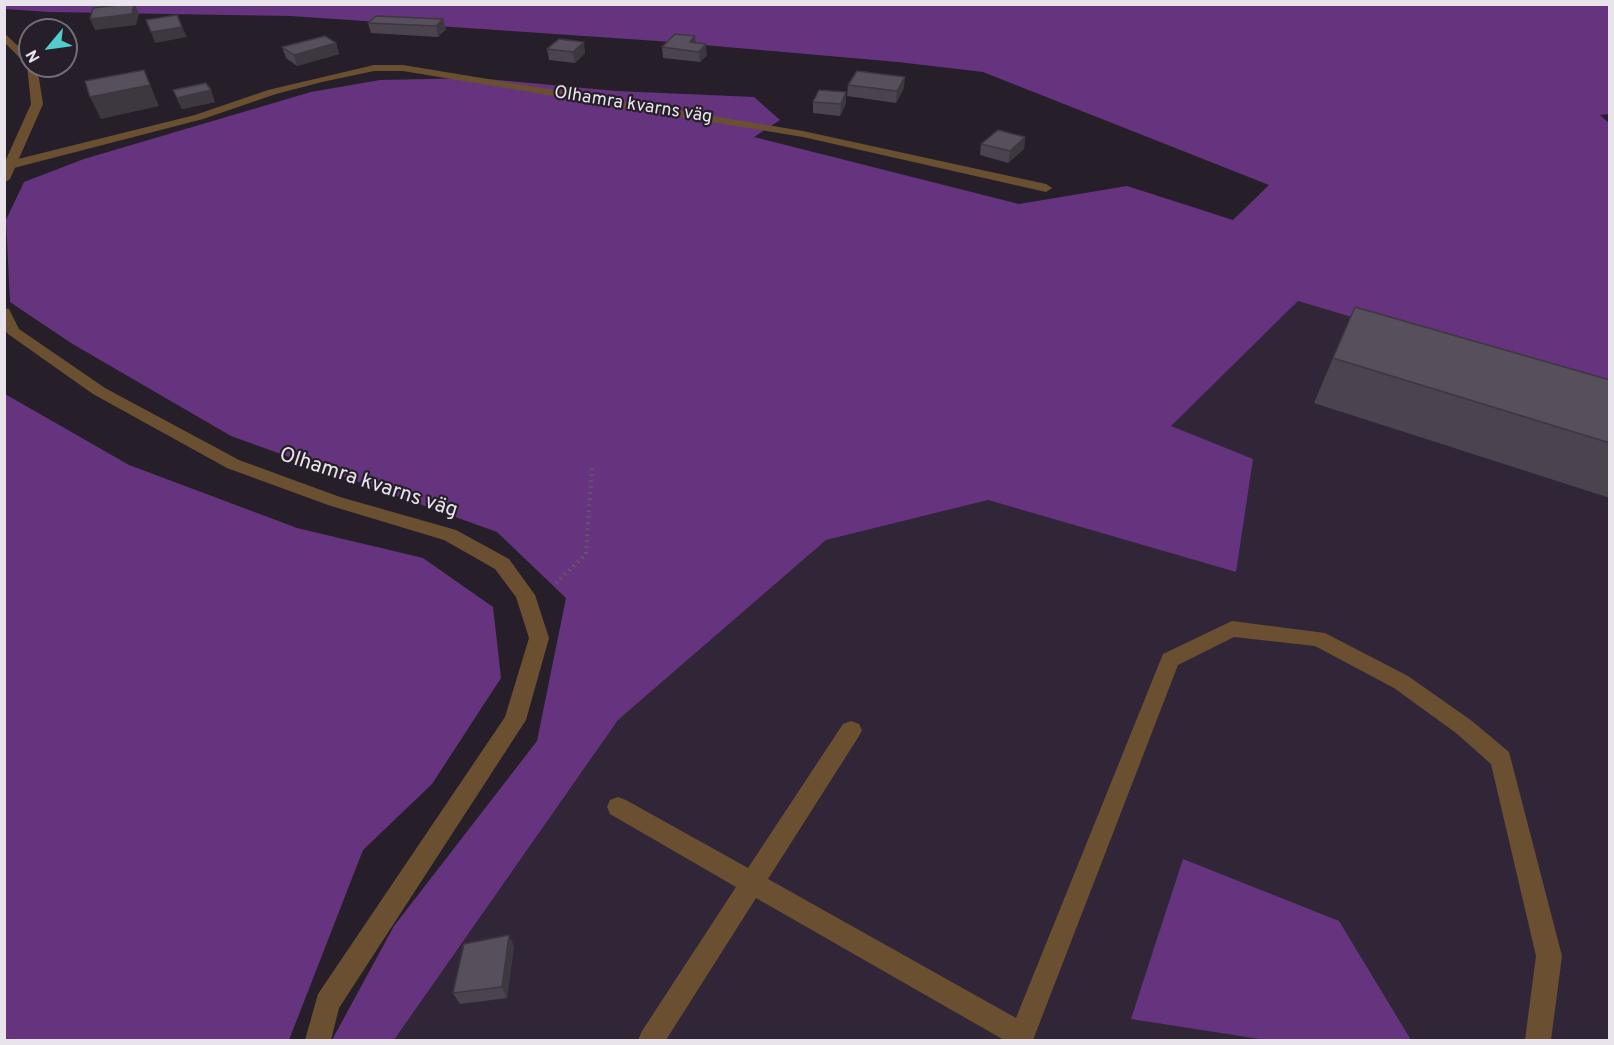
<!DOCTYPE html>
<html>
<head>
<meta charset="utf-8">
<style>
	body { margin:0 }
	#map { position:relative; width:1614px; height:1045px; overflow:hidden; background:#261f2a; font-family:Overpass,sans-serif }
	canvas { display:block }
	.frame { position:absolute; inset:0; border:6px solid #e9e4ec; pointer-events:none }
	.north { position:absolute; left:18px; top:18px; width:60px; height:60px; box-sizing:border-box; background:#261f2a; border:2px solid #746e78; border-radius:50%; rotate:241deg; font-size:16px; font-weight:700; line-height:24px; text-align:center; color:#e9e4ec }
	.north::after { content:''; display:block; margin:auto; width:21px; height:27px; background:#52cdcc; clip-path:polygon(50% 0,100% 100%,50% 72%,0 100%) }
</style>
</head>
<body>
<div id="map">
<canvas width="1614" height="1045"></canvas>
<div class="frame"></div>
<div class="north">N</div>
</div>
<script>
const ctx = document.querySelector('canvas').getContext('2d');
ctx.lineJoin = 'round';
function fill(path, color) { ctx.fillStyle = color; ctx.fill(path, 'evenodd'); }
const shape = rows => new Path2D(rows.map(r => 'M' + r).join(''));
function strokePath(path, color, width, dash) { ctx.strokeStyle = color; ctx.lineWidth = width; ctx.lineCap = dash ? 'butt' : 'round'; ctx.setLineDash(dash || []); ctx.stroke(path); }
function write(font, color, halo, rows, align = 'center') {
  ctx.font = font + ' Overpass,sans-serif'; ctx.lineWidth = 4.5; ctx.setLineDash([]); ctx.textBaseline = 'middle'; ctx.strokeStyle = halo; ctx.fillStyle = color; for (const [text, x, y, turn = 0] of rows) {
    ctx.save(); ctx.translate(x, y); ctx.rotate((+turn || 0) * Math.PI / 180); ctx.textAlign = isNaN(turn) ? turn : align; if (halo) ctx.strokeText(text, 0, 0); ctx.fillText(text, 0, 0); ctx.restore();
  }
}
const built = shape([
	[1298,301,1609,394,1609,1040,394,1040,618,720,826,540,988,500,1236,572,1170,426]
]);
const forest = shape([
	[4,5,1609,5,1609,114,1600,115,1610,124,1609,394,1298,301,1171,426,1253,459,1236,572,988,500,826,540,618,720,394,1040,332,1040,394,926,537,741,566,598,497,532,231,436,71,343,10,302,6,220,24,182,84,159,311,92,380,80,476,78,616,91,754,97,780,120,754,137,1019,204,1127,186,1233,220,1269,185,983,72,898,62,658,41,291,16,49,12,5,9],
	[5,394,129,465,297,528,423,558,493,607,501,678,432,784,363,850,289,1040,5,1040],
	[1183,859,1339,921,1411,1040,1266,1040,1131,1019]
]);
const path = shape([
	[556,583,586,554,592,465]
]);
const lane = shape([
	[374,65,403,65,803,131,1046,184,1052,188,1046,192,803,137,403,71,374,71,322,82,276,94,203,119,10,169,4,166,6,162,195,115,268,90,374,65],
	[1232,621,1325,633,1408,676,1472,721,1509,752,1562,956,1551,1040,1525,1040,1536,956,1491,764,1456,733,1394,688,1315,646,1234,637,1178,665,1033,1040,1004,1040,756,898,666,1040,638,1040,642,1031,736,887,610,814,607,807,610,800,618,797,626,800,748,868,843,724,851,721,859,724,862,730,859,736,768,879,1016,1018,1163,654,1232,621]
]);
const street = shape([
	[4,33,30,57,30,66,37,66,43,104,10,179,4,183,4,164,31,104,27,65,4,42,4,33],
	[4,308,9,309,19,329,105,388,239,460,340,497,456,530,509,559,535,595,549,638,526,720,339,1008,331,1040,305,1040,318,994,505,717,529,638,516,597,495,569,444,540,328,505,227,468,93,394,8,334,4,329,4,308]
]);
const wall = shape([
	[443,19,446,29,438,37,371,33,368,23],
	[336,43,339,54,297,66,286,58,282,47],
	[696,43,707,55,700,62,663,58,662,47],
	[547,49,585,53,575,63,549,60],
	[848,85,904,88,896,103,847,96],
	[173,90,215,102,182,109],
	[846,92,846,103,840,116,813,113,813,102],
	[1025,137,1024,149,1008,163,980,155,981,144],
	[1333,358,1610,380,1610,498,1314,403],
	[514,946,507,998,460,1004,453,993]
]);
const shadedWall = shape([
	[135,4,139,14,136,25,95,30,90,19],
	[443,19,446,29,438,37,436,26],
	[182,27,187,37,155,43,151,32],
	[695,36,696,46,690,42],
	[584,42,585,53,575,63,573,52],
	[336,43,339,54,297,66,294,55],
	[706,44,707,55,700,62,699,52],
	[144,70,159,106,101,119,90,97],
	[905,77,904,88,896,103,897,91],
	[211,90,215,102,182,109,177,98],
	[846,92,846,103,840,116,841,104],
	[1025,137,1024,149,1008,163,1010,151],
	[509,935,514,946,507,998,502,987]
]);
const building = shape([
	[127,4,134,4,132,14,90,19,93,8,127,4],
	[177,15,182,27,151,32,146,20,177,15],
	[376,16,443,19,436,26,368,23,376,16],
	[675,34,695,36,690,42,706,44,699,52,662,47,675,34],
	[325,36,336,43,294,55,282,47,325,36],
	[559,39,584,42,573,52,547,49,559,39],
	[144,70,150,85,90,97,85,81,144,70],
	[857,71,905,77,897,91,848,85,857,71],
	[206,83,211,90,177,98,173,90,206,83],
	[819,90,846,92,841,104,813,102,819,90],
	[998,130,1025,137,1010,151,981,144,998,130],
	[1355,307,1610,380,1610,443,1333,358,1355,307],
	[509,935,502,987,453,993,464,944,509,935]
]);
const farStreetnames = [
	["Olhamra kvarns väg",633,106,9]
];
const streetNames = [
	["Olhamra kvarns väg",368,484,18]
];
fill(built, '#312637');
fill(forest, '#66347e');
strokePath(path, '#625b65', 4, [1.5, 4.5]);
fill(lane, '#6a5031');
fill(street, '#6a5031');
fill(wall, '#4b444f');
fill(shadedWall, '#3d3740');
fill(building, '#574f5c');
strokePath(building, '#3d3740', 1.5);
write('18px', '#e9e4ec', '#261f2a', farStreetnames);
write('21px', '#e9e4ec', '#261f2a', streetNames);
</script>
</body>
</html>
